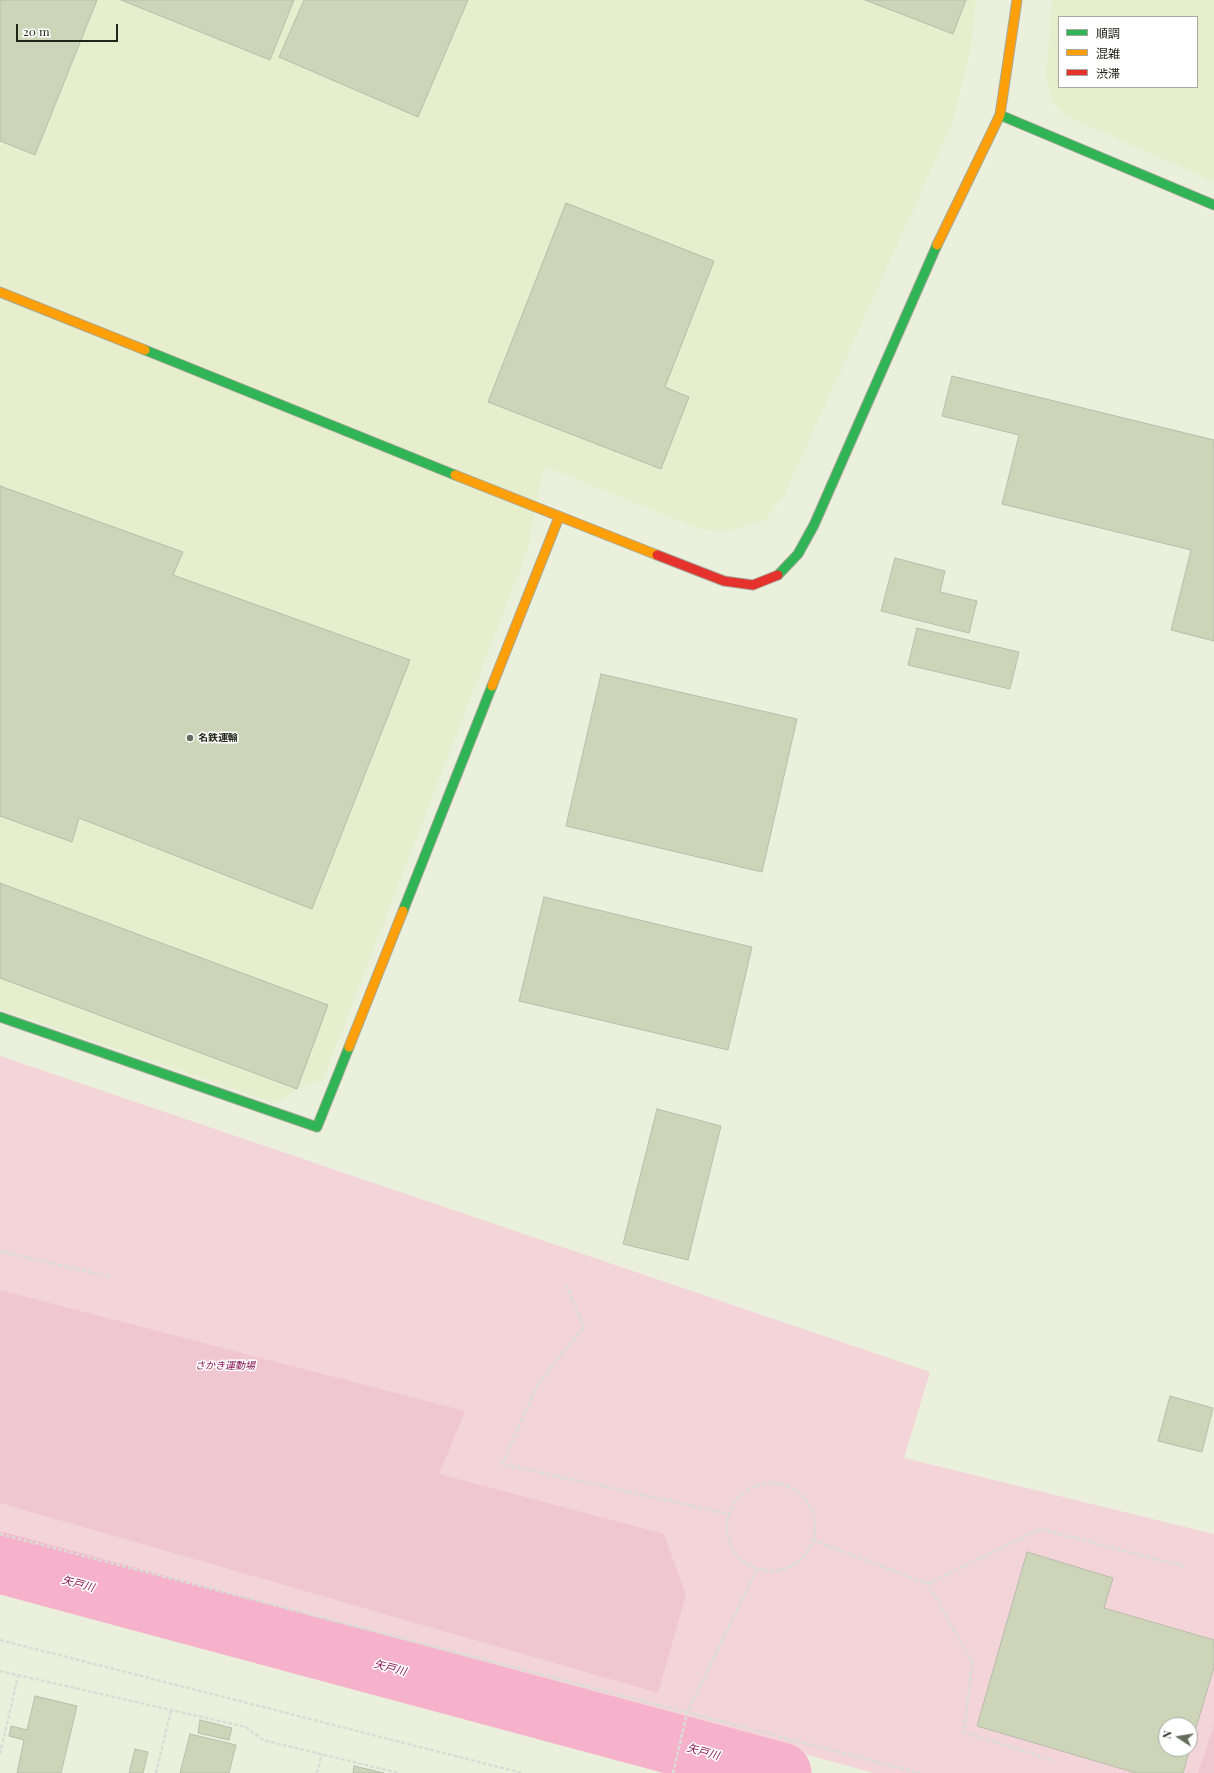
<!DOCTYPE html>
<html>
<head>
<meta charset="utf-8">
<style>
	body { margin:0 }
	#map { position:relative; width:1214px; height:1773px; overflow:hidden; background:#ebf0dc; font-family:"Playfair Display","Noto Sans JP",serif }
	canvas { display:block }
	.legend { position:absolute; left:1058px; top:16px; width:140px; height:72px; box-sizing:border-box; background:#fff; border:1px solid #a7a8a3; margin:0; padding:5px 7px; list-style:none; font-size:12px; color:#222518 }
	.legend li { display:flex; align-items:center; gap:8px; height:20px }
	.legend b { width:20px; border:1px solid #a7a8a3 }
	.north { position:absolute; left:1158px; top:1717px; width:40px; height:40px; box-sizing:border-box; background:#fff; border:1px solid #a7a8a3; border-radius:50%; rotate:282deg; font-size:11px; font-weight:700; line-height:16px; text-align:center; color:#222518 }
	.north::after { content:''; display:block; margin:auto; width:14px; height:18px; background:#686c5d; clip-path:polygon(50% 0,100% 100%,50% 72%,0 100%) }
	.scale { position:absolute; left:16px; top:24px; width:102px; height:18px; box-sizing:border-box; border:2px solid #222518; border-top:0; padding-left:5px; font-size:12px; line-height:14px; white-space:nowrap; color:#222518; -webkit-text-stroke:3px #fff; paint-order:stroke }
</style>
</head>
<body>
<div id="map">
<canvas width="1214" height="1773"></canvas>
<ul class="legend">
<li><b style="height:5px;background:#30b455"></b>順調</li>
<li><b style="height:5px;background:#ff9f0a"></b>混雑</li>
<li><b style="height:5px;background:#e5322d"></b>渋滞</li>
</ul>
<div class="north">N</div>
<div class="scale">20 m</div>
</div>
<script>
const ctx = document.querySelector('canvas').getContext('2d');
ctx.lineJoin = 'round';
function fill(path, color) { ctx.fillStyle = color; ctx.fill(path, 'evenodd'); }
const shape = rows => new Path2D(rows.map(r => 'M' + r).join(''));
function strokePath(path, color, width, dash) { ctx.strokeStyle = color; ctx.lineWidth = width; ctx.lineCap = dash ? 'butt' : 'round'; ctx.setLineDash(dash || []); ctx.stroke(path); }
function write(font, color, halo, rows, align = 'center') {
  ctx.font = font + ' "Playfair Display","Noto Sans JP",serif'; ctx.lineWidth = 3; ctx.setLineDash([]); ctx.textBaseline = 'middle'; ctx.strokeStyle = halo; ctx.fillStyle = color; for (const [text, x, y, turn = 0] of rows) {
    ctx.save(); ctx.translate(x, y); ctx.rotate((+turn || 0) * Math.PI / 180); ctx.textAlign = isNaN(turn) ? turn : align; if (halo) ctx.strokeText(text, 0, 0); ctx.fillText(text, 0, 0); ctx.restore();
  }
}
const built = shape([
	[0,0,976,0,971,49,953,121,784,496,765,521,722,532,699,529,544,466,528,549,323,1080,297,1089,275,1103,0,1009],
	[1052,0,1214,0,1214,182,1064,115,1053,103,1046,76],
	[1059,17,1197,17,1197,87,1059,87]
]);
const green = shape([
	[0,1056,930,1372,904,1458,1214,1534,1214,1773,874,1773,0,1535],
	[1166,1725,1190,1725,1190,1749,1166,1749]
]);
const forest = shape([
	[0,1290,465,1411,439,1474,664,1534,686,1595,658,1693,0,1503],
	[1214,1725,1214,1773,1198,1773]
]);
const river = shape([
	[0,1563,781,1773]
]);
const building = shape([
	[0,0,97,0,35,155,0,141,0,0],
	[121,0,294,0,270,60,121,0],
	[304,0,468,0,418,117,279,57,304,0],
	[865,0,966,0,953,34,865,0],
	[566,203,714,261,665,387,689,397,661,469,488,402,566,203],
	[952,376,1214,440,1214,641,1171,630,1191,550,1002,504,1019,435,942,416,952,376],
	[0,486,183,552,173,575,410,660,312,909,79,818,72,842,0,816,0,486],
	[895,558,945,571,940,592,977,601,969,633,881,611,895,558],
	[917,628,1019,652,1010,689,908,665,917,628],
	[601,674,797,719,762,872,566,826,601,674],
	[0,883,328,1005,297,1089,0,978,0,883],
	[544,897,752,947,728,1050,519,1001,544,897],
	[657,1109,721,1126,688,1260,623,1244,657,1109],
	[1170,1396,1213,1408,1202,1452,1158,1441,1170,1396],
	[1027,1552,1113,1578,1104,1608,1214,1640,1214,1667,1190,1748,1190,1725,1166,1725,1166,1749,1190,1749,1183,1773,1136,1773,977,1726,1027,1552],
	[35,1696,77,1706,61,1773,17,1773,24,1740,9,1736,11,1726,27,1730,35,1696],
	[200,1720,232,1728,229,1740,198,1733,200,1720],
	[190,1734,236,1745,229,1773,180,1773,190,1734],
	[135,1749,148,1752,143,1773,129,1773,135,1749],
	[354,1766,384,1773,353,1773,354,1766]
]);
const path = shape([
	[0,1251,111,1277],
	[566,1285,584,1327,538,1384,502,1464,729,1514],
	'727 1527a44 44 0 1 1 88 0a44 44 0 1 1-88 0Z',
	[0,1534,920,1773],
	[813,1540,928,1584,972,1662,964,1732,1055,1761],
	[928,1584,1040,1529,1186,1567],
	[0,1640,522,1773],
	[0,1671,246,1727,263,1740,399,1773],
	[0,1754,18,1676],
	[156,1773,171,1710],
	[317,1773,322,1754],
	[673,1773,687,1713,757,1569]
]);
const fast = shape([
	[1000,115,1214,205],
	[145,350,455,475],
	[778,575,798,554,814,525,937,245],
	[403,911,492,686],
	[0,1017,317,1127,349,1047]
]);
const slow = shape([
	[937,245,1000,115,1017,0],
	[0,292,145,350],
	[455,475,657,555],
	[492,686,559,517],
	[349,1047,403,911]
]);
const jam = shape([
	[657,555,724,581,753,585,778,575]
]);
const markers = [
	[190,738,4,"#686c5d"]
];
const poiNames = [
	["名鉄運輸",198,738]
];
const parkNames = [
	["さかき運動場",225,1366]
];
const waterNames = [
	["矢戸川",78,1584,15],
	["矢戸川",390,1668,15],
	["矢戸川",703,1752,15]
];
fill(built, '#e7eece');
fill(green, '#f3d4d8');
fill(forest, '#f0c7d0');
strokePath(river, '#f6b2ca', 61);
fill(building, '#ced4b8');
strokePath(building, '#b8bcad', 1);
strokePath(fast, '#a4a798', 11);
strokePath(slow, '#a4a798', 11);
strokePath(jam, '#a4a798', 11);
strokePath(path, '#dadcd6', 2.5, [4, 2]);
strokePath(fast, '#30b455', 9);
strokePath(slow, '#ff9f0a', 9);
strokePath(jam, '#e5322d', 9);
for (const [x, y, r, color] of markers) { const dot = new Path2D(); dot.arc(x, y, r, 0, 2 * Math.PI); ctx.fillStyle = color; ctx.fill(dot); strokePath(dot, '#fff', 1.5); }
write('bold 10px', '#222518', '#fff', poiNames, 'left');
write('italic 10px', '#881555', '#fff', parkNames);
write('italic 11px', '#8b1857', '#fff', waterNames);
</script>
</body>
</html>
